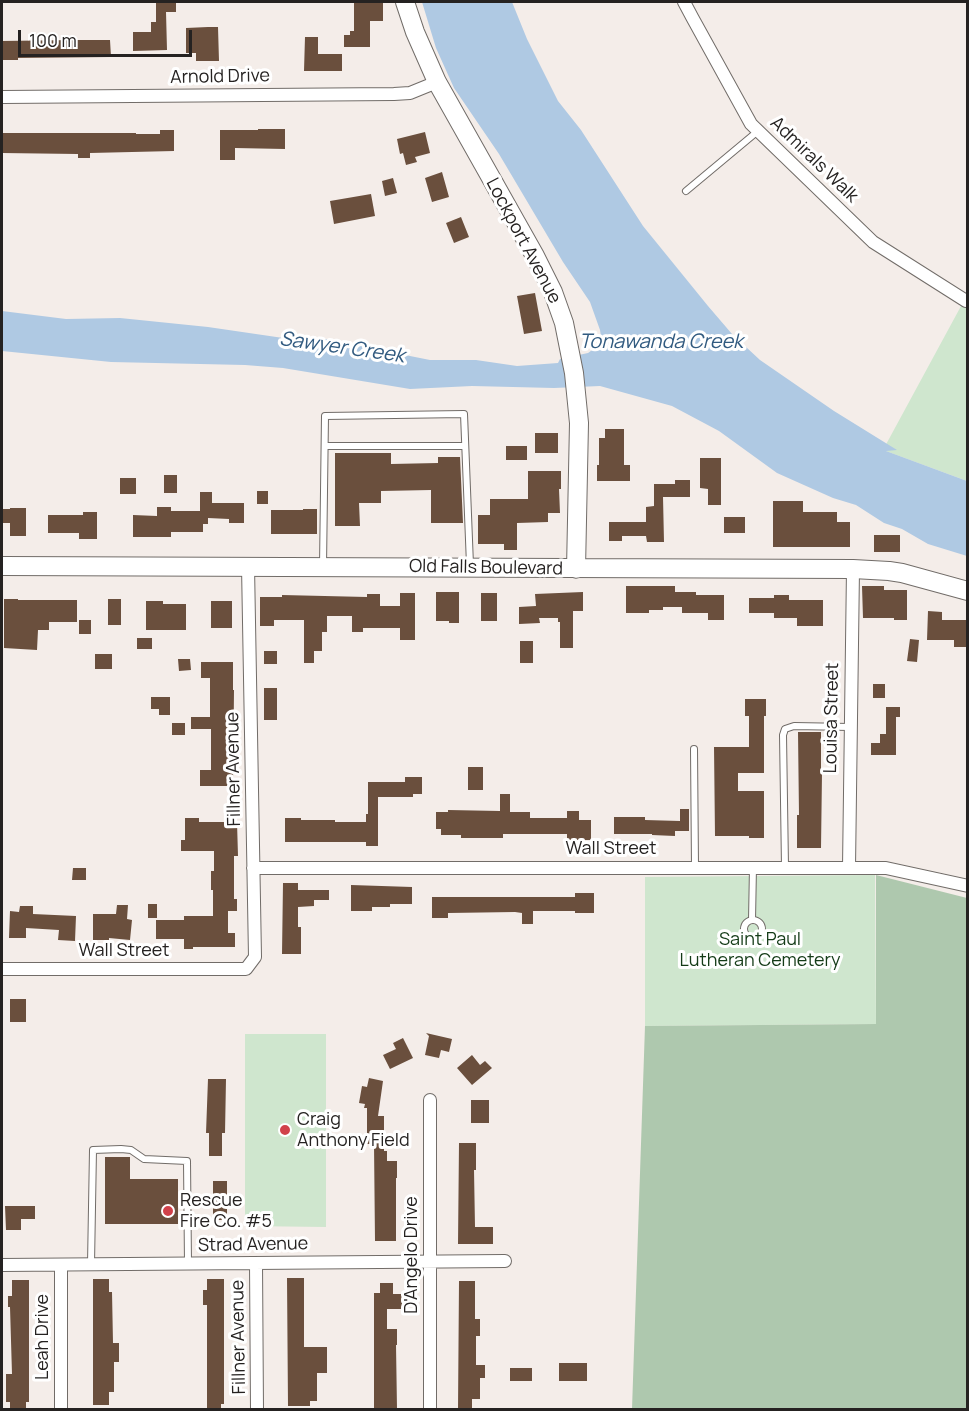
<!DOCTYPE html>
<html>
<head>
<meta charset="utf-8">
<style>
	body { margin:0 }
	#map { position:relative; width:969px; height:1411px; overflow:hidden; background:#f4ede9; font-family:Manrope,sans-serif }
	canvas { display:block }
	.frame { position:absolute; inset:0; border:3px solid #252221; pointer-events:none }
	.scale { position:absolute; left:18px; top:30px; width:174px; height:27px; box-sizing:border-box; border:3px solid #252221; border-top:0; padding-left:8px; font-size:18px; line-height:21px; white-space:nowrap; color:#252221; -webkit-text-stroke:4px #fff; paint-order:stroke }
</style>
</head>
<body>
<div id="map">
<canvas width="969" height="1411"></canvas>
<div class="frame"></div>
<div class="scale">100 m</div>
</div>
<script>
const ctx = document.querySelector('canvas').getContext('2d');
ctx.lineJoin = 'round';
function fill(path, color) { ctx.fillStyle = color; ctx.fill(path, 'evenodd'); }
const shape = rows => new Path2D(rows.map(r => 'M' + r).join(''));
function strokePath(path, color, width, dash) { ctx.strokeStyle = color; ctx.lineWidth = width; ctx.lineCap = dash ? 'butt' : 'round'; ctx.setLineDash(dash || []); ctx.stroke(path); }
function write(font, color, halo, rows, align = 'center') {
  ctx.font = font + ' Manrope,sans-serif'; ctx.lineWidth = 6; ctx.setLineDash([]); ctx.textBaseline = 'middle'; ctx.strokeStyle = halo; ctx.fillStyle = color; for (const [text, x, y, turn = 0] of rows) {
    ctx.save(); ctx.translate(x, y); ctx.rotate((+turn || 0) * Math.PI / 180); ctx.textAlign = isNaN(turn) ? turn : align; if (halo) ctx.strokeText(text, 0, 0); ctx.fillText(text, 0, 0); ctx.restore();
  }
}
const green = shape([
	[967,295,967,481,883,450],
	[875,875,876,1024,645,1026,645,877],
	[245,1034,326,1034,326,1227,245,1226]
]);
const forest = shape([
	[876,875,967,898,967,1409,632,1409,645,1026,876,1024]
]);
const water = shape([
	[422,2,512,2,527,39,558,101,581,130,643,226,708,306,732,334,760,360,834,411,897,450,886,451,967,481,967,556,928,544,902,529,884,523,856,505,833,498,777,473,719,431,672,406,600,386,554,388,472,386,410,389,283,368,245,365,111,362,2,351,2,311,66,319,120,318,208,327,290,339,325,339,430,360,476,360,517,366,558,363,560,359,588,353,602,343,600,330,590,302,563,262,499,154,454,88,436,48]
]);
const building = shape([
	[156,2,176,2,176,12,166,12,167,50,133,51,133,32,151,32,151,22,156,22],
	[354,3,383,3,383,21,370,21,370,47,344,47,344,35,350,35,350,31,354,31],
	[208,27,218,27,219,61,196,61,196,53,186,53,186,28],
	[305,37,318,37,318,54,342,54,342,71,304,71],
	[74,40,110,40,111,57,18,58,18,60,2,60,2,41],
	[258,129,285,129,285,149,235,148,235,160,220,160,220,130,258,130],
	[160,130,174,130,174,151,90,153,90,158,78,158,78,154,2,153,2,133,136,133,136,134,160,134],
	[425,132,430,153,415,157,417,162,406,165,403,153,400,154,397,139],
	[442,172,449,197,432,202,425,178],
	[393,178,397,193,385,196,382,181],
	[371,194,375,216,334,224,330,201],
	[461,217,469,237,454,243,446,223],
	[535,293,542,331,524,334,517,296],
	[605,429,624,429,624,465,630,465,630,481,597,481,597,465,599,465,599,438,605,438],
	[535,433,558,433,558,453,535,453],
	[506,446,527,446,527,460,506,460],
	[335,453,391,453,391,464,438,463,438,457,460,457,463,523,431,523,431,490,381,491,381,503,359,503,360,526,335,526],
	[700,458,721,458,721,505,708,505,708,489,700,488],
	[528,471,561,471,561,489,559,489,560,513,548,513,548,522,517,523,517,550,504,550,504,544,478,544,478,515,490,515,490,499,528,499],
	[164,475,177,475,177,493,164,493],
	[120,478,136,478,136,494,120,494],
	[675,480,690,480,690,497,663,497,664,542,647,542,646,536,622,536,622,541,609,541,609,522,646,522,646,507,654,506,654,484,675,484],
	[257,491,268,491,268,504,257,504],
	[200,492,212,492,212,503,244,503,244,523,229,523,229,519,208,518,208,524,203,524,203,532,171,532,171,537,133,537,133,515,157,516,157,507,171,507,171,511,200,511],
	[773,501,803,501,803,512,837,512,837,522,850,522,850,547,773,547],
	[10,508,26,508,26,536,10,536,10,523,2,523,2,509,10,509],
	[303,509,317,509,317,534,271,534,271,510,303,510],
	[83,512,97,512,97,539,79,539,79,533,48,533,48,515,83,515],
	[724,517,745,517,745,533,724,533],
	[874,535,900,535,900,552,874,552],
	[626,586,675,586,675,592,696,592,696,595,724,595,724,620,708,620,708,613,682,613,682,607,663,607,663,610,649,610,649,613,626,613],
	[862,586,884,586,884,590,907,590,907,620,894,620,894,618,863,618],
	[436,592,459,592,459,623,449,623,449,621,436,621],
	[583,592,583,611,573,611,573,648,560,648,560,622,558,622,558,618,539,618,540,623,519,624,519,607,536,606,535,594],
	[400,593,415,593,415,640,400,640,400,628,363,628,363,632,352,632,352,616,327,616,327,632,322,632,322,651,314,651,314,663,304,663,304,620,274,620,274,626,260,626,260,597,282,597,282,595,367,597,367,594,380,594,380,606,400,606],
	[481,593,497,593,497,621,481,621],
	[774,595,789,595,789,600,823,600,823,626,797,626,797,618,774,618,774,613,749,613,749,598,774,598],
	[4,599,18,599,18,600,77,600,77,622,49,622,49,630,38,630,37,650,4,648],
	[108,599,121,599,121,625,108,625],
	[146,601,163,601,163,604,186,604,186,630,146,630],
	[211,601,232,601,232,628,211,628],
	[928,611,942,612,942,620,968,620,968,647,954,647,954,640,927,640],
	[79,620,91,620,91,634,79,634],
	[137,638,152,638,152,649,137,649],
	[910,639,919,640,917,662,907,661],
	[520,641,533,641,533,663,520,663],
	[264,651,277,651,277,664,264,664],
	[95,654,112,654,112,669,95,669],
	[178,659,190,659,191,670,179,671],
	[201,662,233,662,233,690,234,690,233,786,200,786,200,770,211,770,211,729,191,729,191,717,210,717,210,678,201,678],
	[873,684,885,684,885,698,873,698],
	[264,688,277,688,277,720,264,720],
	[151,697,170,697,170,715,159,715,159,709,151,709],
	[745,699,766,699,766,716,764,716,764,773,738,773,738,791,764,791,764,838,749,838,749,836,715,836,714,747,749,747,749,716,745,716],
	[886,707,900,707,900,717,896,717,896,755,871,755,871,743,880,743,880,734,886,734],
	[172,723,185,723,185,735,172,735],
	[798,732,821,732,821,773,822,773,821,848,797,848,797,815,799,815],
	[468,767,483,767,483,790,468,790],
	[405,777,422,777,422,794,413,794,413,797,378,797,378,846,366,846,366,842,285,842,285,818,301,818,301,820,335,820,335,822,366,822,366,814,368,814,368,782,405,782],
	[500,794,510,794,510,812,530,812,530,818,567,818,567,811,579,811,579,820,591,820,591,840,567,840,567,834,503,834,503,838,461,838,461,835,441,835,441,829,436,829,436,812,448,812,448,810,500,811],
	[680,809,689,809,689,831,675,831,675,836,652,835,652,834,614,834,614,817,645,817,645,820,680,821],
	[185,818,199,818,199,822,237,822,238,856,234,856,234,899,237,899,237,911,228,911,228,933,235,933,235,947,193,947,193,949,184,949,184,939,156,939,156,920,184,920,184,916,213,916,213,890,211,890,211,871,214,871,214,851,181,851,181,840,185,840],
	[73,868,86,868,86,880,72,880],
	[283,883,298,883,298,890,329,890,329,900,314,900,314,906,298,907,298,927,301,927,301,954,282,954],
	[351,885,412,887,412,904,390,904,390,907,372,907,372,911,351,911],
	[575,893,594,893,594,913,575,913,575,911,533,911,533,924,522,924,522,913,515,912,448,913,448,918,432,918,432,897,575,897],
	[148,904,157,904,157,918,148,918],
	[117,905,128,905,127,919,132,920,130,940,109,938,109,940,93,940,93,914,116,914],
	[20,906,33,906,33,914,76,916,75,941,58,940,59,930,26,928,26,938,9,938,10,911,19,912],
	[10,999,26,999,26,1022,10,1022],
	[426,1033,452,1039,449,1052,441,1050,439,1058,425,1055,429,1036],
	[403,1038,413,1058,390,1069,383,1055,396,1049,393,1043],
	[472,1055,480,1065,485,1061,492,1068,472,1085,457,1068],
	[369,1078,383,1081,378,1116,384,1116,384,1151,387,1151,387,1161,397,1161,397,1178,396,1178,396,1241,375,1241,374,1144,367,1144,367,1108,364,1108,365,1104,359,1103,362,1086,367,1087],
	[208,1079,226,1079,225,1133,222,1133,222,1156,209,1156,209,1133,206,1133],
	[471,1100,489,1100,489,1123,471,1123],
	[459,1143,476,1143,476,1170,474,1170,475,1227,493,1227,493,1244,458,1244],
	[105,1157,130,1157,130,1179,178,1179,178,1224,105,1224],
	[213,1181,227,1181,227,1220,213,1220],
	[5,1206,35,1206,35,1219,21,1219,21,1230,6,1230],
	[287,1278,304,1278,304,1347,327,1347,327,1373,317,1373,317,1401,310,1401,310,1406,288,1406],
	[93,1279,109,1279,109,1292,112,1292,113,1343,119,1343,119,1362,114,1362,114,1392,109,1392,109,1405,93,1405],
	[207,1279,224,1279,224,1404,221,1404,221,1410,207,1410,207,1305,203,1305,203,1290,207,1290],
	[12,1280,29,1280,29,1402,26,1402,26,1410,10,1410,10,1402,6,1402,6,1374,12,1374,10,1307,8,1307,8,1296,12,1296],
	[459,1281,475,1281,475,1319,480,1319,480,1336,476,1336,476,1365,485,1365,485,1378,480,1378,480,1399,472,1399,472,1410,458,1410],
	[380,1283,393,1283,393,1294,402,1294,402,1309,387,1309,387,1329,397,1329,397,1345,396,1345,397,1409,374,1409,374,1293,380,1293],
	[559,1363,587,1363,587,1381,559,1381],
	[510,1368,532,1368,532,1381,510,1381]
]);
const lane = shape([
	[686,191,758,131],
	[325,446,465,446],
	[323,566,325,416,464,414,470,565],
	[694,749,695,867],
	[785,867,783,735,785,729,794,726,850,727],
	'744 929a9 9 0 1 1 18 0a9 9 0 1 1-18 0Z',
	[752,920,753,867],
	[91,1264,93,1150,121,1149,131,1150,144,1159,187,1161,188,1264]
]);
const street = shape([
	[684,2,692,17,751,124,873,242,966,301],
	[2,97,394,94,410,93,437,82],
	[849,867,853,569],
	[253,868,886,868,968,886],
	[2,969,246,969,255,957,248,566],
	[256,1263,257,1410],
	[2,1265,505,1261],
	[61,1265,61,1410],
	[430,1410,430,1100]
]);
const secondary = shape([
	[405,2,415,32,437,82,535,256,553,292,564,323,574,373,579,423,576,569],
	[2,566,853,569,889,571,902,573,968,591]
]);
const markers = [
	[285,1130,6,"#d1414a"],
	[168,1211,6,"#d1414a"]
];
const streetNames = [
	["Arnold Drive",220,77,-1],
	["Admirals Walk",814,160,44],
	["Lockport Avenue",523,241,62],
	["Old Falls Boulevard",486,568,1],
	["Louisa Street",832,718,-89],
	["Fillner Avenue",234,769,-91],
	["Wall Street",611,849],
	["Wall Street",124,951],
	["Strad Avenue",253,1245,-1],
	["D'Angelo Drive",412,1255,-90],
	["Leah Drive",43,1337,-90],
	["Fillner Avenue",239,1337,-91]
];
const parkNames = [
	["Saint Paul",760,940],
	["Lutheran Cemetery",760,961]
];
const poiNames = [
	["Craig",297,1120],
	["Anthony Field",297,1141],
	["Rescue",180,1201],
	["Fire Co. #5",180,1222]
];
const waterNames = [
	["Tonawanda Creek",661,342],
	["Sawyer Creek",342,348,8]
];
fill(green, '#cfe6ce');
fill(forest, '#aec8ae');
fill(water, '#afc9e3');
fill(building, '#6a4f3d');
strokePath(lane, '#716c68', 8);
strokePath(street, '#716c68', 14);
strokePath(secondary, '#716c68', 20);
strokePath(lane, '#fff', 6);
strokePath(street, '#fff', 12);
strokePath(secondary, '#fff', 18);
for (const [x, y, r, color] of markers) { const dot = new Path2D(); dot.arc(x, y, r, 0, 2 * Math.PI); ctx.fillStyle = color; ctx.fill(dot); strokePath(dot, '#fff', 2); }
write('18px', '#252221', '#fff', streetNames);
write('18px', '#143b17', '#fff', parkNames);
write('18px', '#252221', '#fff', poiNames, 'left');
write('italic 20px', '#325b80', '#fff', waterNames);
</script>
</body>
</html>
